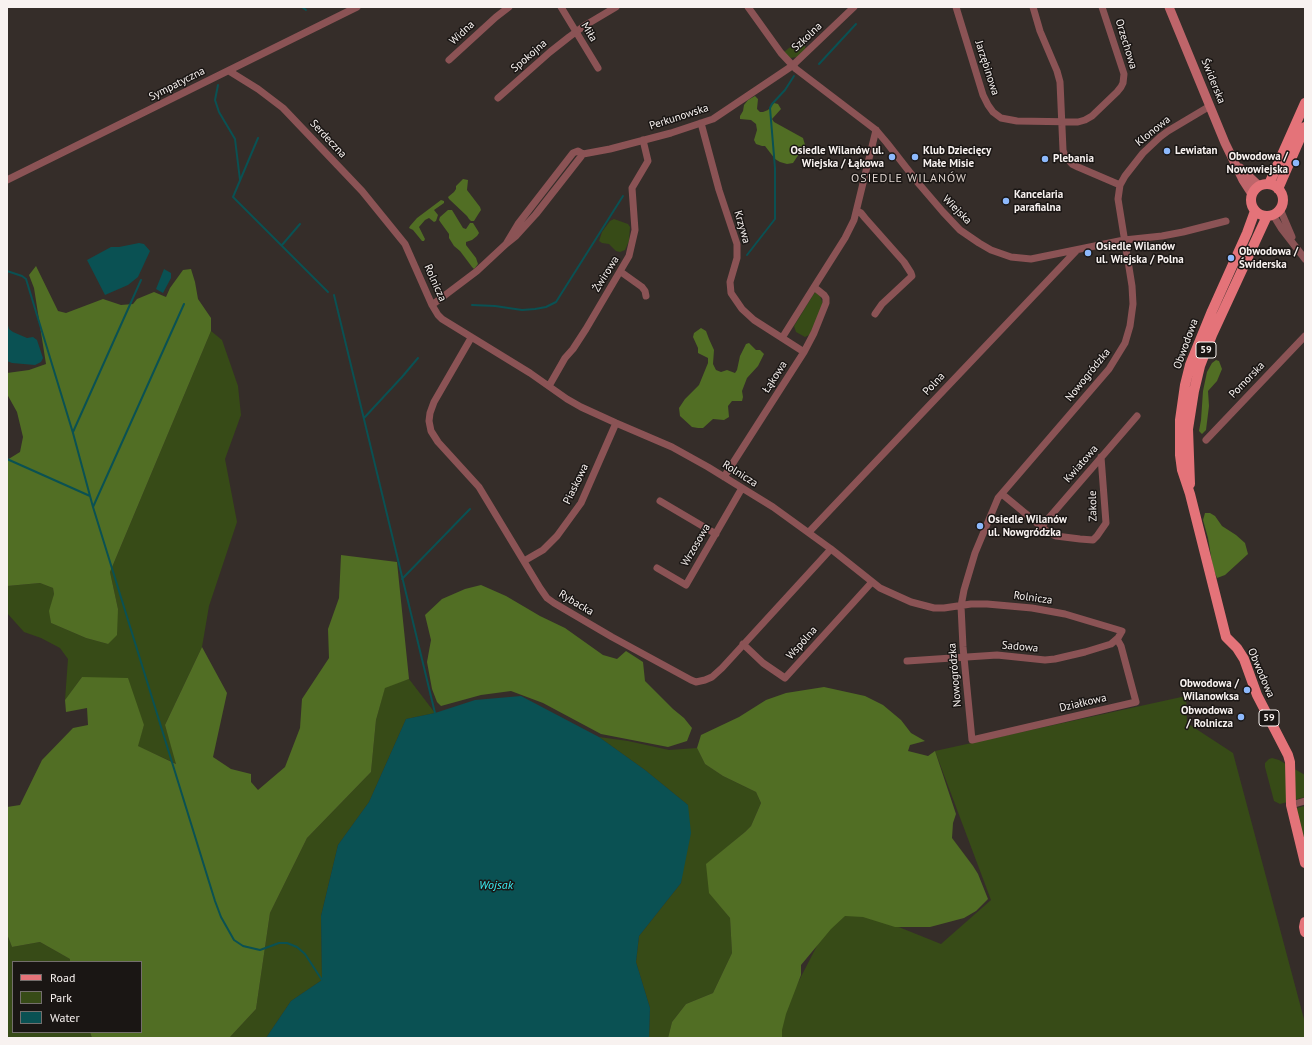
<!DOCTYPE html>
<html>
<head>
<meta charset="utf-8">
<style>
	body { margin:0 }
	#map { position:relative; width:1312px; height:1045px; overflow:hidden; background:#352d29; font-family:"PT Sans",sans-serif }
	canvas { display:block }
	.frame { position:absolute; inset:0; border:8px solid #f8f2f0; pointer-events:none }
	.legend { position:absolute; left:12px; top:961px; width:130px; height:72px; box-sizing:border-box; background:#1a1614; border:1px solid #736e6c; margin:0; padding:5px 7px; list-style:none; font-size:12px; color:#f8f2f0 }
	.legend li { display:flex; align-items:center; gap:8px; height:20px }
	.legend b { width:20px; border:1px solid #736e6c }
</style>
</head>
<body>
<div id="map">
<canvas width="1312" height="1045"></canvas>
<div class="frame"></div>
<ul class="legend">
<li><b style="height:5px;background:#e47379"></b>Road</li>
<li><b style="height:11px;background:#374b17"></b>Park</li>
<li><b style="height:11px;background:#0a5153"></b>Water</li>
</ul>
</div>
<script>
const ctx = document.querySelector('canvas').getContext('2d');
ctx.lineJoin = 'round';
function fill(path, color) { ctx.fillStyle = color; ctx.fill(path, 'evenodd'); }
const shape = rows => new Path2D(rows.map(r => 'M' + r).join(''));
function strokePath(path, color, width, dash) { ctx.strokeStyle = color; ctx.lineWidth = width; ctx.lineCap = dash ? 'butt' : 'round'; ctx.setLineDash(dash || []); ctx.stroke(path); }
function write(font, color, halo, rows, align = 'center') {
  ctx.font = font + ' "PT Sans",sans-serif'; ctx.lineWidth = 3; ctx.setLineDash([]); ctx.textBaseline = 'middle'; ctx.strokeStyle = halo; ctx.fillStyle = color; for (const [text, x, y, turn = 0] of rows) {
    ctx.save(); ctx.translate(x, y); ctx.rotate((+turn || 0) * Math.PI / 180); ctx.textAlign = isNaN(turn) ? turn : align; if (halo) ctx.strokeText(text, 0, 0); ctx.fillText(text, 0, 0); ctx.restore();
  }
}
const green = shape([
	[799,40,805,46,806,49,797,57,790,58,784,52],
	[614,219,628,224,630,227,629,241,625,250,620,252,616,251,609,244,602,243,599,241,602,232,610,221],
	[815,292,820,296,823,304,811,334,805,337,796,332,794,326],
	[211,331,222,340,238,386,241,415,225,459,237,522,209,606,202,647,165,725,177,764,137,746,144,725,82,677,65,700,68,659,60,648,41,638,24,632,7,613,7,586,40,583,53,588,54,594,50,611,51,623,86,638,108,644,118,609,110,572],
	[409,679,435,713,406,719,369,802,338,845,321,916,322,980,291,1001,266,1038,228,1038,230,1037,256,1009,270,913,307,838,371,772,376,720,385,687],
	[1186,696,1187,723,1233,753,1305,1023,1305,1038,781,1038,772,1033,839,903,941,944,991,900,935,751],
	[599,737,628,741,669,750,697,748,705,764,723,776,756,792,761,803,751,826,745,832,707,864,710,893,730,918,732,953,713,993,686,1004,672,1022,668,1038,649,1038,650,1008,636,962,639,936,681,883,688,805,645,770],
	[1272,758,1279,760,1305,775,1305,797,1280,804,1274,801,1265,767,1265,763,1269,759],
	[1305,806,1305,872,1288,810],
	[7,934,12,947,40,942,70,959,70,962,13,962,13,1032,90,1032,92,1038,7,1038]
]);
const forest = shape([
	[755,96,758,99,757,109,760,112,763,112,768,110,774,103,778,104,781,109,772,119,774,122,803,138,805,145,793,163,787,164,780,162,775,159,765,146,762,146,756,144,754,140,757,130,756,124,751,120,740,119,740,116,743,111,744,105,748,100],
	[463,179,468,180,467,190,480,207,481,210,479,213,474,221,471,221,469,219,467,216,449,199,448,197,454,192,456,189,456,186],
	[441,200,444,201,444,203,434,210,438,215,436,221,434,222,429,218,425,220,419,227,425,239,424,241,422,241,413,230,409,228,410,226,417,218],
	[448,210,452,210,463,228,466,229,470,223,473,223,478,231,479,233,477,236,472,240,466,242,466,245,476,258,478,264,475,268,474,269,472,267,460,251,454,246,449,238,449,234,441,223,439,220,440,217],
	[36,266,58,311,66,313,103,299,121,305,133,304,137,299,154,292,166,297,170,288,183,270,191,269,195,282,198,299,211,318,211,331,110,572,118,609,117,635,108,644,86,638,51,623,49,611,54,594,53,588,40,583,7,586,7,460,20,452,23,437,17,412,7,394,7,373,29,370,46,364,34,288,29,275],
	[701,328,706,331,709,339,714,350,713,364,716,370,721,372,727,370,735,373,737,370,740,356,746,344,749,343,756,350,760,350,764,354,758,366,747,378,742,391,743,397,742,401,732,401,728,406,729,417,724,420,713,419,703,428,698,428,692,427,680,416,679,408,685,399,699,385,708,363,708,358,698,353,698,348,693,337,694,333],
	[1216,360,1219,361,1222,369,1217,381,1208,391,1209,406,1206,430,1202,434,1199,431,1201,420,1203,391,1207,372,1212,363],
	[1205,513,1210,513,1215,516,1222,526,1236,535,1245,543,1248,554,1225,575,1217,578,1213,568,1208,538,1203,520],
	[341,555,397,562,409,679,385,688,376,720,371,772,307,838,270,913,256,1009,230,1037,228,1038,92,1038,90,1032,141,1032,141,962,70,962,70,959,40,942,12,947,7,934,7,807,20,805,42,760,73,728,88,725,87,708,66,712,65,700,82,677,128,678,144,725,138,746,176,764,165,725,202,647,227,693,213,757,231,769,251,774,251,782,258,790,285,767,300,728,302,699,329,658,328,629,339,598],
	[481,585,506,596,540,616,565,628,603,655,617,659,626,651,643,662,645,681,673,709,684,718,692,728,687,741,668,747,601,734,543,703,511,691,481,695,441,706,437,702,432,689,427,662,431,640,425,615,442,599,465,589],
	[824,687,865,696,883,705,901,720,911,733,925,741,910,745,908,751,928,756,935,751,956,814,953,823,952,838,973,866,978,874,988,899,976,911,964,918,930,927,895,927,863,917,845,916,831,929,801,965,801,975,786,1014,782,1030,782,1038,668,1038,672,1022,686,1004,713,993,732,953,730,918,709,893,706,864,745,832,751,826,761,803,756,792,723,776,705,764,697,748,701,735,739,717,766,700,786,693]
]);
const water = shape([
	[139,243,144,244,150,251,138,277,128,285,105,295,87,260,111,247,119,247],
	[164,269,171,273,171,278,163,293,156,289],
	[7,322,9,329,13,332,27,338,33,337,37,340,43,358,41,362,35,365,12,363,7,361],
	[521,696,599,737,645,770,688,805,691,833,681,883,639,936,636,962,650,1008,649,1038,266,1038,291,1001,322,980,321,916,338,845,369,802,406,719,435,713,475,700]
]);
const stream = shape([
	[302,7,306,10],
	[819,64,856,24],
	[218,85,215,100,219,112,235,139,240,180],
	[258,138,233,197,328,292],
	[282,245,300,224],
	[747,255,775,219,775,168,770,108,772,104,785,90,794,76],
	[7,271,22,276,26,279,73,433,93,507,215,901,221,917,234,940,243,946,260,950,279,943,287,943,297,947,305,954,322,980],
	[334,295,435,713],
	[472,305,495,306,522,310,535,309,546,307,556,302,623,196],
	[364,418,402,377,418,358],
	[73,432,141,280],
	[7,459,90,496],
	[93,507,184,304],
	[402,579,470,509]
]);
const street = shape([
	[561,7,598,68],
	[748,7,781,53,796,69,876,130,887,143,919,184,943,212,960,230,979,243,991,250,1011,257,1031,259,1124,240,1162,236,1183,232,1226,221],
	[956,7,983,95,988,105,993,112,1001,118,1017,121,1078,122,1085,120,1092,116,1117,92,1121,87,1123,83,1124,74,1102,7],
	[1033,7,1040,31,1057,71,1060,82,1063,150,1065,156,1072,164,1078,167,1120,185],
	[449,60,496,17,509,7],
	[229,71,258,89,283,108,362,191,405,244,432,305,438,315,442,319,530,373,567,399,581,407,616,423,672,447,708,467,773,507,831,549,880,588,911,602,934,608,944,608,971,604,987,604,1032,608,1065,614,1122,631,1118,638,1111,644,1085,652,1055,659,1045,660,997,655,907,661],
	[498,98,550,52,569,37,584,26,616,7],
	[701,123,719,190,737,244,737,258,730,282,731,293,742,309,754,320,804,352],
	[7,180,357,7],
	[1280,209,1292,237],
	[857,211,861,213,865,218,904,262,911,273,912,276,882,304,875,314],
	[1273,215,1281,228,1305,259],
	[506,244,518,224,573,153,578,151,583,154,610,149,671,133,713,119,792,66,854,7],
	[621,272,642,287,645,291,646,296],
	[432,305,477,271,506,244,516,236,536,214,583,154],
	[471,338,434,402,430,413,429,421,431,431,438,442,479,487,540,588,547,598,554,603,612,637,691,680,696,682,705,680,712,677,722,668,831,549],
	[782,338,814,287],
	[549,386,565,358,573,349,586,329,629,256,635,230,632,188,648,161,643,140],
	[1206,440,1305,336],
	[724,477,804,352,814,333,826,303,826,298,824,295,814,287,845,238,854,220,876,130],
	[1002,494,1049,533,1056,536,1080,539,1093,540,1097,536,1106,523,1101,457],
	[660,501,716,534],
	[1041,527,1137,416],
	[809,532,1076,251],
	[524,561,543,550,557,536,581,503,616,423],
	[657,568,686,585,742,488],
	[1117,639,1121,646,1136,702,972,740,963,647,961,606,964,590,975,553,998,498,1109,369,1125,343,1130,326,1133,304,1132,286,1118,199,1120,185,1125,176,1143,153,1160,137,1168,131,1210,106],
	[743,644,763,663,785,678,872,582],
	[1291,805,1305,801]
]);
const secondary = shape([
	[1169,7,1225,143,1243,180,1252,194],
	[1240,168,1259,186]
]);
const primary = shape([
	[1269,184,1305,103],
	'1251 200a16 16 0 1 1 32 0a16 16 0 1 1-32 0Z',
	[1278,189,1305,127],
	[1255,211,1247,233,1212,311,1190,365,1185,385,1180,420,1180,455,1182,470,1190,494,1226,637,1237,648,1244,659,1257,695,1288,755,1290,762,1291,805,1305,863],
	[1190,484,1188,429,1194,391,1200,366,1212,335,1267,216],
	[1305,922,1304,927,1305,932]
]);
const markers = [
	[1167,151,4,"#8db9fc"],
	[892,157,4,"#8db9fc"],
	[915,157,4,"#8db9fc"],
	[1045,159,4,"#8db9fc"],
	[1296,163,4,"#8db9fc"],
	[1006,201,4,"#8db9fc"],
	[1088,253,4,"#8db9fc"],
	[1231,258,4,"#8db9fc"],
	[980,526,4,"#8db9fc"],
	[1247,690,4,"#8db9fc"],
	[1241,717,4,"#8db9fc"]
];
const shields = [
	[1206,350,20],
	[1269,718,20]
];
const shieldNames = [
	["59",1206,350],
	["59",1269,718]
];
const streetNames = [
	["Miła",589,32,59],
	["Widna",462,33,-43],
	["Szkolna",807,37,-43],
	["Orzechowa",1126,44,73],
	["Spokojna",529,56,-41],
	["Jarzębinowa",987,68,72],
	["Świderska",1213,81,68],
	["Sympatyczna",177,84,-27],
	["Perkunowska",679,117,-18],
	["Klonowa",1153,131,-39],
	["Serdeczna",328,139,47],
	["Wiejska",957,210,45],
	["Krzywa",742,227,74],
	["Żwirowa",606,274,-58],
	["Rolnicza",435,283,66],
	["Obwodowa",1186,344,-70],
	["Nowogródzka",1088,375,-51],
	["Łąkowa",775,377,-57],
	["Pomorska",1247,380,-46],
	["Polna",934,384,-47],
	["Kwiatowa",1081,464,-49],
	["Rolnicza",740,474,32],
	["Piaskowa",576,484,-64],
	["Zakole",1093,506,-91],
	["Wrzosowa",696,545,-60],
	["Rolnicza",1033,598,8],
	["Rybacka",576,603,31],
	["Wspólna",802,643,-48],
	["Sadowa",1020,647,5],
	["Obwodowa",1261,673,67],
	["Nowogródzka",955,675,-95],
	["Działkowa",1083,703,-13]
];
const poiNames = [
	["Osiedle Wilanów ul.",884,151,"right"],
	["Wiejska / Łąkowa",884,164,"right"],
	["Klub Dziecięcy",923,151],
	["Małe Misie",923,164],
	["Lewiatan",1175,151],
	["Obwodowa /",1288,157,"right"],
	["Nowowiejska",1288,170,"right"],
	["Plebania",1053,159],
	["Kancelaria",1014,195],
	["parafialna",1014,208],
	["Osiedle Wilanów",1096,247],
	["ul. Wiejska / Polna",1096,260],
	["Obwodowa /",1239,252],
	["Świderska",1239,265],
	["Osiedle Wilanów",988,520],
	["ul. Nowgródzka",988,533],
	["Obwodowa /",1239,684,"right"],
	["Wilanowksa",1239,697,"right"],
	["Obwodowa",1233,711,"right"],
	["/ Rolnicza",1233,724,"right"]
];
const neighbourhoodNames = [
	["OSIEDLE WILANÓW",909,179]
];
const waterNames = [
	["Wojsak",496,886]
];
fill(green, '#374b17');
fill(forest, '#516e24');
fill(water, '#0a5153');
strokePath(stream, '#0a5153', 2);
strokePath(street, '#8b5355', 7);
strokePath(secondary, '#be656a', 9);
strokePath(primary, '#e47379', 10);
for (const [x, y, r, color] of markers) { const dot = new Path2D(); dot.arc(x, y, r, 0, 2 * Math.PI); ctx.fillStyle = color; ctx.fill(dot); strokePath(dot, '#1a1614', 1.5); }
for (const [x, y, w] of shields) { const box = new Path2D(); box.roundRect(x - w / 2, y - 8, w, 16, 3); ctx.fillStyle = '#1a1614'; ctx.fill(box); strokePath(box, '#f8f2f0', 1); }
write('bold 10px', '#f8f2f0', null, shieldNames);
write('11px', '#f8f2f0', '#1a1614', streetNames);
write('bold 11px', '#f8f2f0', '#1a1614', poiNames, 'left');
ctx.letterSpacing = '1px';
write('12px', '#dfd4ce', '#1a1614', neighbourhoodNames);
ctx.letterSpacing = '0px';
write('italic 12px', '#3aedf3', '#1a1614', waterNames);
</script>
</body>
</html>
